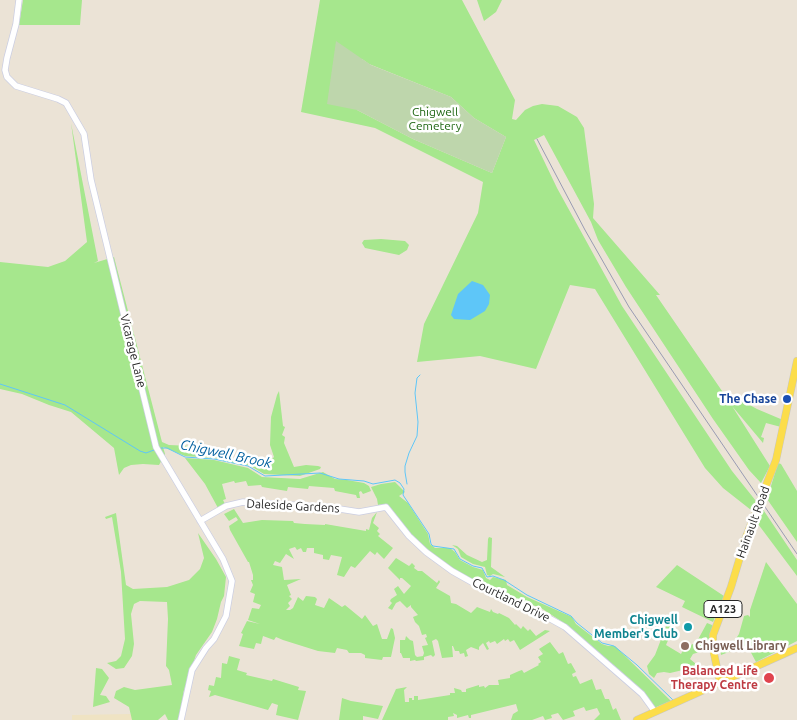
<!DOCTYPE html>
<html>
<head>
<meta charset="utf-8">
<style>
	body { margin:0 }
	canvas { display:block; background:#ebe3d6 }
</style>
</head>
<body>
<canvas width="797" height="720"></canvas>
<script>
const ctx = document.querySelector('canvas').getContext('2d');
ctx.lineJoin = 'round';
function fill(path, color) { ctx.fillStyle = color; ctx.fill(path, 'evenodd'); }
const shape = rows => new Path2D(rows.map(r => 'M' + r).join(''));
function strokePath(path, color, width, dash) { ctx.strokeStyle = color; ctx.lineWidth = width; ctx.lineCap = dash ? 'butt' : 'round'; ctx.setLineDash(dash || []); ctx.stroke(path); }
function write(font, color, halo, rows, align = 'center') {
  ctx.font = font + ' Ubuntu,sans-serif'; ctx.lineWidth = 5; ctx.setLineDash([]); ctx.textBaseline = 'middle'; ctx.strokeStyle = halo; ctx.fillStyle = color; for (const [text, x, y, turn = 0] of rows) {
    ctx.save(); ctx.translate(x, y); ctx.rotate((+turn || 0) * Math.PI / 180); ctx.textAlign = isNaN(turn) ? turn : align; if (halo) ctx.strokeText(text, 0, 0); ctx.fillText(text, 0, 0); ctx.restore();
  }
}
const education = shape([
	[132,714,132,720,72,720,72,715]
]);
const green = shape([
	[23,0,82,0,80,25,19,25],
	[320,0,462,0,515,100,514,99,515,100,512,119,516,120,525,110,533,106,542,104,558,106,577,117,584,128,585,136,594,204,593,218,660,295,656,295,731,404,735,397,757,409,783,420,781,427,766,423,761,437,764,438,763,443,732,406,770,466,761,483,749,470,713,419,626,287,598,240,591,222,544,135,534,140,557,188,622,306,732,471,756,501,751,510,723,488,705,468,595,289,570,285,536,369,480,356,417,362,424,324,478,213,483,182,375,128,301,112],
	[362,59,369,64,451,97,474,118,506,137,492,173,413,139,357,110],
	[477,0,502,0,496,12,484,21],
	[71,123,98,261,94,263,114,257,162,442,169,445,192,446,213,451,218,449,228,458,234,460,244,461,247,456,272,459,274,457,270,445,271,417,277,395,279,391,283,426,285,427,282,435,285,437,284,443,294,467,306,465,318,466,321,467,320,469,300,476,264,474,249,465,236,464,215,458,185,456,163,447,165,454,159,465,143,464,131,465,124,468,119,475,114,448,71,412,49,405,22,394,0,389,0,262,48,267,65,261,87,242],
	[381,239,405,241,409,245,407,250,399,255,365,248,362,243,364,240],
	[185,458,214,460,248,468,262,477,300,479,323,472,335,479,347,480,364,483,369,486,371,491,363,494,361,491,359,492,360,498,357,498,356,495,335,491,334,488,309,486,308,489,288,487,287,491,262,487,261,485,248,486,246,481,235,483,234,481,222,484,226,499,223,500,225,504,218,508,205,484],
	[778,463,781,464,797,491,797,542,767,499],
	[395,482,405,492,399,496,408,503,428,534,430,544,435,548,450,548,455,552,460,560,473,567,483,570,486,578,490,580,493,577,506,580,507,585,527,597,572,617,576,624,602,644,608,646,615,646,671,701,654,708,647,696,564,623,541,608,493,591,454,569,427,550,409,532,390,507,385,504,378,505,377,499,371,487,381,484],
	[762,508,797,560,797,576,755,520],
	[234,509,243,523,262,520,293,521,294,523,305,524,325,525,325,524,366,531,366,529,369,530,372,518,377,512,373,523,379,528,377,531,380,534,378,536,393,548,384,559,377,552,375,555,370,551,355,568,351,566,344,577,337,575,342,557,331,555,329,560,323,559,323,555,314,553,314,548,307,548,306,552,303,552,301,548,297,550,295,547,289,549,294,559,286,554,280,563,275,561,273,565,282,567,284,580,301,579,287,585,291,595,289,596,292,599,288,603,290,606,286,610,290,610,293,608,298,597,303,601,306,596,315,597,317,599,315,605,324,608,329,598,342,607,345,605,362,619,365,615,373,626,377,624,382,639,387,639,391,628,393,629,395,638,391,657,383,657,382,660,365,658,365,655,361,653,349,653,347,650,337,648,335,653,318,651,283,640,276,637,274,640,263,636,261,644,256,643,254,649,239,646,243,634,241,633,247,621,260,624,248,620,252,608,259,609,261,605,253,602,255,594,250,592,253,585,251,580,253,580,253,575,249,562,248,562,230,530,229,526,238,520,236,517,229,521,224,514],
	[116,513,126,585,133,589,167,587,189,580,200,569,204,558,198,533,216,559,226,577,224,596,221,602,217,619,212,632,196,655,184,690,179,720,168,720,165,714,158,720,132,720,129,707,114,698,116,691,124,687,135,690,172,685,169,670,166,666,168,619,167,602,140,601,134,604,131,614,134,644,132,656,124,668,116,669,107,663,116,661,121,656,125,639,121,572,117,547,112,517,106,519,105,517],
	[489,537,492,538,491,567,505,577,493,574,490,576,487,575,485,567,473,564,461,557,458,549,452,545,457,546,467,555,482,562,487,560,488,539],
	[396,558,409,566,412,563,415,566,414,568,418,571,422,571,437,583,439,580,440,582,436,588,450,596,451,603,456,604,471,613,477,607,490,612,491,609,493,612,498,614,499,613,509,618,515,625,516,624,521,629,523,626,528,631,530,629,536,636,545,630,550,631,520,650,514,640,510,642,508,639,505,641,504,639,497,644,495,641,490,643,489,641,486,643,489,649,487,650,483,643,479,647,479,650,471,647,466,650,468,656,465,657,464,653,460,654,459,651,455,651,453,646,452,646,453,657,442,658,438,641,436,639,432,641,435,655,433,657,431,655,424,657,424,660,416,661,415,660,410,661,410,658,403,658,401,653,400,653,400,640,405,640,406,636,410,640,413,641,415,655,417,657,423,656,424,653,422,646,428,645,425,638,427,637,426,634,422,635,419,626,415,622,413,617,418,615,411,607,411,605,407,608,400,601,396,603,392,610,388,608,392,603,390,601,391,599,397,595,394,589,398,586,404,594,411,586,402,578,400,578,400,580,388,568],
	[766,562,797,604,797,641,756,662,747,645,721,655,720,645,731,646,739,634,744,616,748,615,750,617,750,610],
	[677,565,724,596,713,622,682,607,685,601,656,587],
	[675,617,677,620,666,645,681,654,684,648,689,650,692,644,695,645,707,623,712,625,713,628,709,643,709,649,693,654,690,659,696,664,691,672,686,674,683,670,670,673,664,672,657,673,654,678,649,674,647,666,655,655,667,624],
	[550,642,559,654,563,652,568,664,571,663,576,672,572,674,573,677,576,676,580,684,592,679,596,690,601,689,605,699,609,699,613,710,616,708,621,720,594,720,600,714,597,708,586,711,584,707,573,711,575,716,563,720,558,713,551,715,552,718,545,720,543,716,532,720,511,720,513,714,518,711,516,704,471,715,471,718,469,718,468,715,457,718,457,715,453,713,454,716,448,717,448,720,382,720,396,689,407,687,404,690,405,702,409,702,409,698,412,698,412,700,414,700,414,696,418,696,418,700,450,695,450,693,455,693,454,688,461,690,462,692,466,692,466,689,479,685,479,687,484,686,485,688,489,685,499,685,498,680,510,678,510,675,519,671,522,670,524,673,539,665,538,664,541,662,538,657,543,654,539,649],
	[229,656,240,659,237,670,247,673,246,675,272,681,273,679,299,687,298,690,306,691,298,720,276,715,278,705,272,703,268,710,215,695,209,697,211,691,208,690,209,685,214,686,216,677,221,678,222,663,227,664],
	[96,668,102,669,109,678,100,695,106,696,110,702,93,707],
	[342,698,351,701,383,706,378,719,363,716,363,720,339,720]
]);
const cemetery = shape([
	[336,41,371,65,451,97,474,118,506,137,492,173,413,139,357,110,327,104]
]);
const water = shape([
	[472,281,483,285,490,295,489,304,485,311,470,320,454,319,451,315,458,294]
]);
const stream = shape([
	[0,384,65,405,140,451,146,453,154,450],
	[161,448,167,448,185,457,214,459,248,466,265,476,320,473,339,479,364,481,373,484,395,480,400,483,404,489,403,495,429,534,431,544,433,546,454,549,460,559,473,566,482,568,487,577,493,576,504,580,527,595,571,616,577,623,602,643,614,646,637,665,673,700],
	[407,484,405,472,405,466,409,453,417,436,418,422,415,393,417,378,420,375]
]);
const minor = shape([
	[19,0,16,24,7,58,5,70,7,77,16,86,58,99,66,103,84,134,91,180,156,447,223,559,232,581,226,616,214,639,206,648,192,670,181,720],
	[200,521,226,506,243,502,327,507,359,512,386,507,409,536,426,552,452,571,484,589,536,611,565,627,642,694,655,712]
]);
const major = shape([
	[765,488,776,460,797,361],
	[720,682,713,649,713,635,731,587,746,537,758,506],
	[637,720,797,648]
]);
const rail = shape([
	[537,139,585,230,629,307,797,554]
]);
const majorBridge = shape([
	[758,506,765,488]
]);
const markers = [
	[787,399,5,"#1a4fb4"],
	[688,627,5,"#0f9aa8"],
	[685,646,5,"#8d6e63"],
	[769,678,6,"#e0444e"]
];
const shields = [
	[723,609,38]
];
const shieldNames = [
	["A123",723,609]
];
const parkNames = [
	["Chigwell",435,112],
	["Cemetery",435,126]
];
const streetNames = [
	["Vicarage Lane",133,351,76],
	["Daleside Gardens",293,506,3],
	["Hainault Road",753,522,-70],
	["Courtland Drive",511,600,26]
];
const transitNames = [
	["The Chase",777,399]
];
const cultureNames = [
	["Chigwell",678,620],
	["Member's Club",678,634]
];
const educationNames = [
	["Chigwell Library",695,646]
];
const healthNames = [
	["Balanced Life",758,671],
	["Therapy Centre",758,685]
];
const waterNames = [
	["Chigwell Brook",226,454,12]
];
fill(education, '#efe3c3');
fill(green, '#a6e78d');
fill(cemetery, '#bed6ac');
fill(water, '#5ec6f8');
strokePath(stream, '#5ec6f8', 1);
strokePath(minor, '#cbcee2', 7);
strokePath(major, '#c7c7c7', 8);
strokePath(minor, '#fff', 5.5);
strokePath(major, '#fcdd4a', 7);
strokePath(rail, '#999bb3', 1);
strokePath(majorBridge, '#c7c7c7', 8, []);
strokePath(majorBridge, '#fcdd4a', 7);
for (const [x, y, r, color] of markers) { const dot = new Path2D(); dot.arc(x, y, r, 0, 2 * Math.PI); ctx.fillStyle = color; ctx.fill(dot); strokePath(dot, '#fff', 2); }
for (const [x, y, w] of shields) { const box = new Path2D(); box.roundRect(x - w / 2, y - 8.5, w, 17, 4); ctx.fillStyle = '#fff'; ctx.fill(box); strokePath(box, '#262626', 1); }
write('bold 11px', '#262626', null, shieldNames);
write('12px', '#1f6713', '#fff', parkNames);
write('12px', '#262626', '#fff', streetNames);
write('bold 12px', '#164399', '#fff', transitNames, 'right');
write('bold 12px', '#0d838f', '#fff', cultureNames, 'right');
write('bold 12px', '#785e54', '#fff', educationNames, 'left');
write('bold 12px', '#be3a42', '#fff', healthNames, 'right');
write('italic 14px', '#02609f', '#fff', waterNames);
</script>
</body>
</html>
